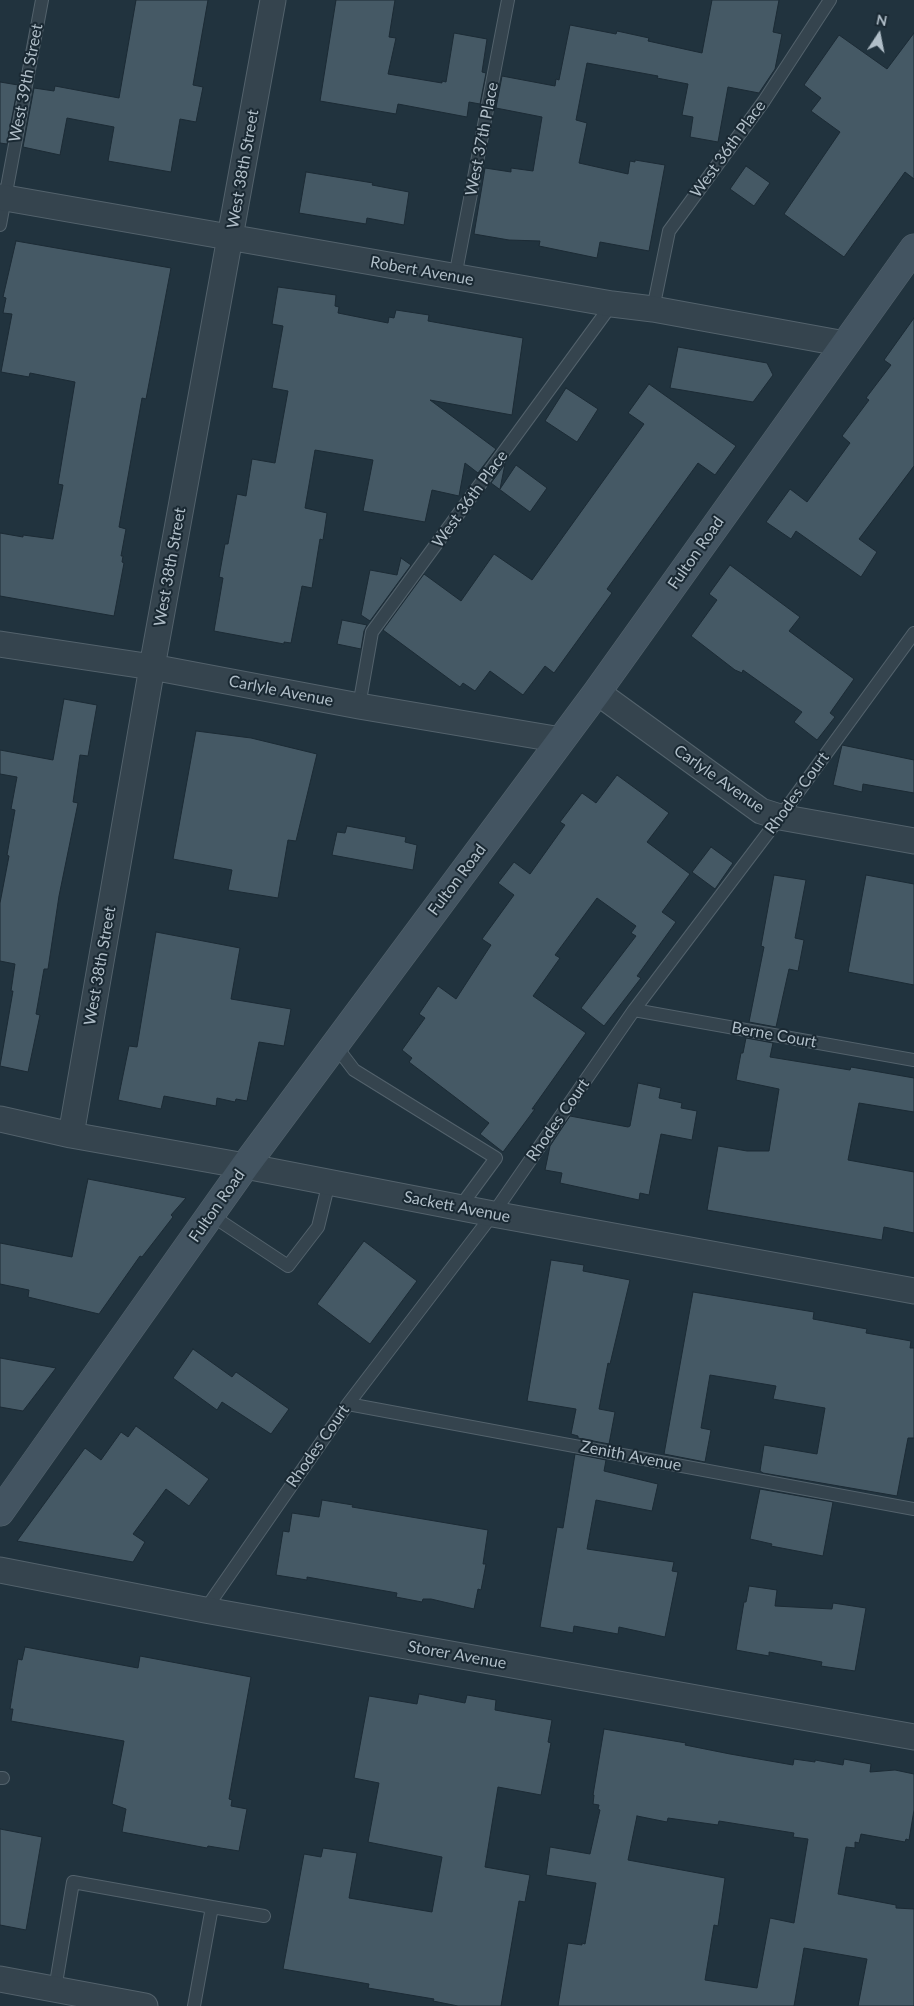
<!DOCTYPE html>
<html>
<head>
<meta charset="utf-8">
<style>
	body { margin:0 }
	#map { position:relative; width:914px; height:2006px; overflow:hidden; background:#21333e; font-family:Lato,sans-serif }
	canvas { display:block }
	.north { position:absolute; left:854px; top:10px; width:50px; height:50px; -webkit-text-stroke:4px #1a2933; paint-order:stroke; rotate:11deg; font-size:14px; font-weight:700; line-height:20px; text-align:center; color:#b1bfc9 }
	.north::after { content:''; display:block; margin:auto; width:18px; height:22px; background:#b1bfc9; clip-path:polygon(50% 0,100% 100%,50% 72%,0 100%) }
</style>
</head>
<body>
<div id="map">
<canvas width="914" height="2006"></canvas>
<div class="north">N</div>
</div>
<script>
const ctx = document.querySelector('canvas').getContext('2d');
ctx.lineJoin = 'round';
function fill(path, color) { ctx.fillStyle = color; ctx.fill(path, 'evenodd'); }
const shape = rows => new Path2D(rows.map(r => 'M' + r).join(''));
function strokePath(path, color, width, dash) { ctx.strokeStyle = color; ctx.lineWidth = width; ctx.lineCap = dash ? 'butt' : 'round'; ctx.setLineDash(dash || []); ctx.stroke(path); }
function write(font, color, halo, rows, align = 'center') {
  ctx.font = font + ' Lato,sans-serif'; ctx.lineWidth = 4; ctx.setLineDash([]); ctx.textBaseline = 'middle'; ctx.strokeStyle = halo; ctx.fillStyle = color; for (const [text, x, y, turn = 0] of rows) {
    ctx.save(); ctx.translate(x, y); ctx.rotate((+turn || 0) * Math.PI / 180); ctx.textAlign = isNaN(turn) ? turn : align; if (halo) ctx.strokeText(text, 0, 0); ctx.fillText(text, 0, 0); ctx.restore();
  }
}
const building = shape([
	[136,0,208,0,193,85,203,87,196,122,180,119,171,172,108,161,114,127,67,118,60,155,23,147,34,88,54,91,55,86,119,98,136,0],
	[336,0,395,0,389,37,396,38,388,74,442,83,442,81,446,82,454,33,487,39,482,72,486,73,480,104,469,102,467,117,398,104,396,114,320,101,336,0],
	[712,0,779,0,773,32,782,34,775,69,759,93,728,87,718,142,690,137,693,117,682,115,688,84,657,78,658,76,587,63,576,120,587,123,579,163,628,174,630,161,635,162,635,160,665,165,649,251,600,242,597,258,539,246,540,241,509,240,474,234,485,168,511,172,511,168,533,171,542,117,496,108,502,76,555,86,556,79,559,80,570,25,616,34,617,31,649,38,648,41,702,53,712,0],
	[914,33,914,179,905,172,844,257,784,214,840,132,811,111,821,98,804,85,839,35,887,69,914,33],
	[0,82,18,85,7,144,0,143,0,82],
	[746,166,770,183,754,206,730,189,746,166],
	[306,172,373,183,372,185,409,192,404,225,367,218,366,224,299,213,306,172],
	[16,241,171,268,146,399,142,398,119,527,126,529,121,556,123,556,122,562,124,563,114,616,0,596,0,533,23,537,23,535,53,539,63,485,58,484,75,382,30,373,29,377,1,372,12,314,3,313,6,298,3,297,16,241],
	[278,287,336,295,335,306,339,307,338,313,388,323,389,317,394,318,396,310,429,315,428,321,523,338,512,415,430,400,496,449,478,473,465,463,459,496,432,490,425,522,363,511,373,460,315,450,305,508,327,513,323,540,320,539,312,588,302,586,291,643,284,642,284,644,214,631,223,578,219,577,225,544,228,544,237,494,246,496,252,459,275,463,288,391,272,388,283,326,272,324,278,287],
	[914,318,914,466,859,539,877,552,861,577,796,531,791,539,766,522,790,489,807,502,850,443,842,436,869,400,866,398,891,365,884,360,914,318],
	[678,347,767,363,773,375,753,402,670,388,678,347],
	[649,384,736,446,715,475,698,463,607,589,612,593,554,673,545,666,523,695,490,671,475,691,463,683,460,687,383,630,424,574,461,601,494,554,532,580,644,424,628,413,649,384],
	[566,388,598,409,577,442,545,421,566,388],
	[505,464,500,489,516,465,547,488,530,512,491,483,505,464],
	[401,558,411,565,370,621,361,615,370,570,397,575,401,558],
	[730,565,800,617,789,631,854,679,830,713,835,717,817,740,794,722,802,712,743,670,742,673,735,670,691,636,717,600,709,594,730,565],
	[342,620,367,625,364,631,361,649,337,644,342,620],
	[64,699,97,705,88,756,80,755,73,802,78,803,59,896,48,969,44,969,36,1014,40,1015,28,1072,0,1066,13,991,11,991,15,964,0,961,0,903,9,856,7,855,15,810,11,809,17,777,0,774,0,750,53,760,64,699],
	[196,731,251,738,317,754,296,841,288,840,278,898,228,890,232,870,173,859,196,731],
	[842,745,914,760,914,793,863,784,862,792,833,785,842,745],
	[617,775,669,813,647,842,690,874,662,912,676,922,637,976,641,978,604,1026,581,1008,636,936,631,933,636,926,597,898,555,955,560,958,533,996,586,1033,532,1109,535,1109,503,1152,480,1134,489,1123,409,1062,412,1058,402,1050,425,1018,419,1014,438,986,456,999,491,945,482,939,514,895,498,883,514,862,530,874,565,825,560,822,582,793,596,803,617,775],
	[347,826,406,837,405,842,417,845,413,870,332,855,337,832,345,833,347,826],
	[711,847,733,863,715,889,692,872,711,847],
	[774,875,806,880,795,938,804,940,798,971,789,969,776,1027,749,1022,764,947,761,946,774,875],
	[866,875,914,884,914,985,848,972,866,875],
	[156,932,240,948,231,999,291,1009,284,1046,259,1042,247,1101,236,1099,235,1102,217,1098,216,1106,164,1096,161,1109,118,1100,129,1046,137,1047,156,932],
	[746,1038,773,1043,770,1057,850,1070,851,1067,914,1078,914,1112,859,1103,848,1160,914,1172,914,1233,884,1227,882,1240,707,1210,718,1146,747,1151,769,1151,779,1089,736,1080,741,1053,743,1053,746,1038],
	[638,1083,661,1088,659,1098,682,1103,681,1108,697,1111,692,1140,661,1134,649,1195,640,1193,639,1200,560,1183,562,1173,545,1170,550,1146,570,1116,628,1127,630,1126,638,1083],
	[88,1179,186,1198,171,1215,173,1217,142,1257,140,1256,99,1314,28,1297,29,1290,0,1284,0,1243,72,1257,88,1179],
	[364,1241,417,1281,370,1344,317,1304,364,1241],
	[551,1260,584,1265,583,1271,630,1280,610,1364,608,1363,599,1409,615,1412,609,1444,578,1438,578,1436,571,1434,576,1409,527,1401,551,1260],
	[693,1292,814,1312,813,1319,867,1329,866,1333,911,1341,910,1348,914,1348,914,1438,908,1438,897,1496,763,1473,760,1471,764,1445,817,1454,825,1408,773,1399,776,1386,710,1375,701,1428,711,1430,705,1462,664,1454,693,1292],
	[193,1349,232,1377,236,1372,289,1409,271,1434,222,1402,217,1410,173,1378,193,1349],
	[0,1358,56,1368,23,1411,0,1407,0,1358],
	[136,1426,209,1479,189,1506,166,1489,133,1534,145,1542,133,1562,17,1541,85,1448,101,1460,121,1432,128,1437,136,1426],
	[575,1454,606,1460,604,1471,658,1484,652,1511,596,1500,587,1549,674,1562,672,1571,678,1572,665,1637,619,1627,618,1634,574,1626,573,1633,540,1627,557,1527,563,1528,575,1454],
	[760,1489,833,1502,823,1556,771,1546,772,1544,750,1539,760,1489],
	[322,1500,353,1505,352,1507,488,1530,483,1564,486,1564,481,1590,478,1589,474,1609,431,1599,423,1599,422,1602,396,1597,397,1593,307,1577,307,1580,276,1575,283,1531,289,1532,292,1513,319,1517,322,1500],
	[749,1586,777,1590,775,1606,832,1609,833,1603,866,1608,855,1671,821,1666,822,1662,769,1652,769,1656,736,1650,744,1602,746,1602,749,1586],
	[25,1647,138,1668,140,1656,251,1677,229,1799,232,1800,231,1806,247,1809,239,1851,208,1846,207,1848,122,1832,126,1809,112,1804,124,1741,11,1721,13,1709,10,1709,18,1659,22,1660,25,1647],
	[419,1694,465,1703,467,1695,496,1700,495,1710,552,1720,548,1742,551,1743,541,1795,498,1787,485,1867,530,1875,525,1902,519,1901,501,2006,458,2006,433,2001,434,1999,368,1988,369,1984,283,1969,304,1854,321,1857,323,1848,357,1853,349,1898,432,1912,442,1857,368,1842,379,1783,354,1778,369,1696,417,1704,419,1694],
	[604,1729,686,1743,685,1745,730,1754,793,1765,794,1759,815,1762,815,1760,843,1765,844,1759,871,1764,870,1772,895,1770,914,1774,914,1810,909,1840,906,1839,905,1842,861,1834,859,1843,855,1842,855,1848,846,1847,838,1894,896,1905,896,1908,914,1909,914,2006,858,2006,867,1959,804,1948,794,2006,558,2006,568,1943,582,1945,582,1943,585,1944,596,1883,546,1875,550,1847,590,1854,600,1810,598,1809,599,1805,593,1804,594,1795,593,1795,604,1729],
	[637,1816,667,1822,668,1818,718,1825,719,1821,794,1833,793,1837,808,1839,794,1923,770,1918,757,1988,705,1980,714,1925,718,1926,725,1878,628,1860,637,1816],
	[0,1829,42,1837,26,1930,0,1925,0,1829]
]);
const lane = shape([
	[0,225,42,0],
	[455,277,508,0],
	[653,309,669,231,764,101,830,0],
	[359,706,372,632,612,304],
	[634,1010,914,1060],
	[335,1045,354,1070,496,1158,460,1207],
	[211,1215,288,1266,318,1227,329,1182],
	[348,1404,914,1509],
	[205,1610,348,1404,493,1214,634,1010,780,817,914,633],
	[0,1778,3,1778],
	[212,1907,264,1916],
	[55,1989,73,1882,212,1907,194,2006]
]);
const street = shape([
	[0,197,612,304,653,309,845,344],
	[0,644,152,667,359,706,561,740],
	[597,692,761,811,780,817,914,841],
	[0,1119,71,1135,245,1166,493,1214,914,1291],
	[71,1135,152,667,273,0],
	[0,1570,205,1610,914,1737],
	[0,1979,145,2006]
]);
const secondary = shape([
	[0,1512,245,1166,597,692,914,248]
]);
const streetNames = [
	["West 39th Street",26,83,-79],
	["West 37th Place",482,139,-79],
	["West 36th Place",728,149,-54],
	["West 38th Street",243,169,-80],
	["Robert Avenue",422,271,10],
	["West 36th Place",470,499,-54],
	["Fulton Road",696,553,-55],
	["West 38th Street",170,567,-80],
	["Carlyle Avenue",281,691,11],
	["Carlyle Avenue",719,779,35],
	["Rhodes Court",797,793,-54],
	["Fulton Road",457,880,-53],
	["West 38th Street",100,966,-80],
	["Berne Court",774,1035,10],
	["Rhodes Court",558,1120,-55],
	["Fulton Road",217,1206,-55],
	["Sackett Avenue",457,1207,11],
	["Rhodes Court",318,1446,-55],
	["Zenith Avenue",631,1456,11],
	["Storer Avenue",457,1655,10]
];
fill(building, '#455965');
strokePath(building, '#1c2b35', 1);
strokePath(lane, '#53626c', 14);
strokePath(street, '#53626c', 27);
strokePath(secondary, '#53626c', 29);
strokePath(lane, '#35444e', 12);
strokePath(street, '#35444e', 25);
strokePath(secondary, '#435461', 28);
write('16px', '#b1bfc9', '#1a2933', streetNames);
</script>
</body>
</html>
